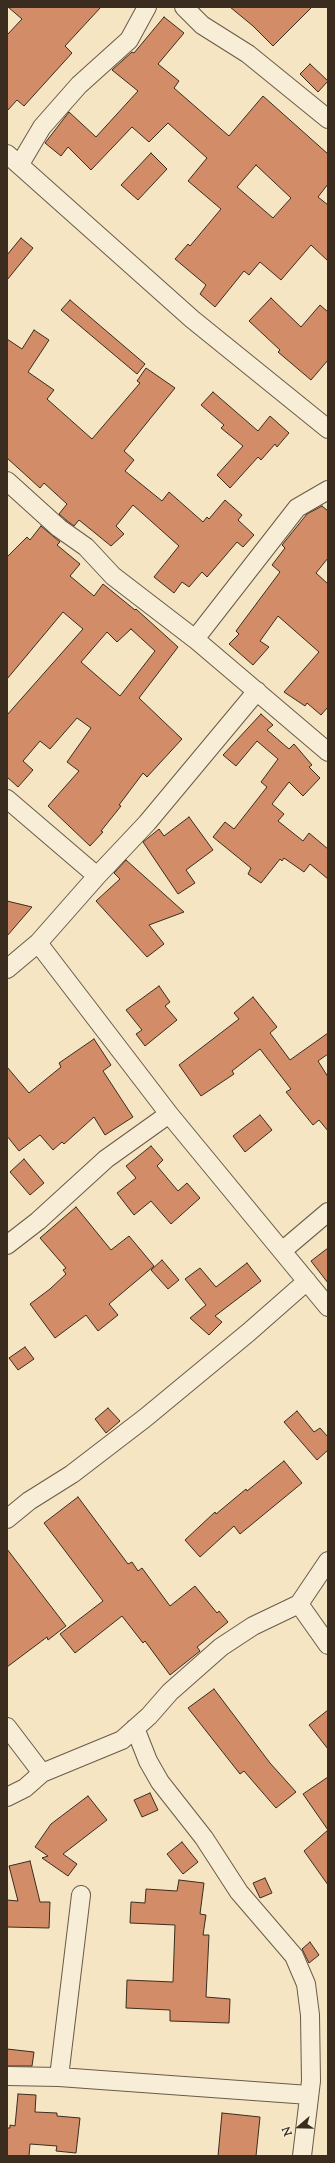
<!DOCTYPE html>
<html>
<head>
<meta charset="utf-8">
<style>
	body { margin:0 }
	#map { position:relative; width:335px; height:2163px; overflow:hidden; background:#f5e5c3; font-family:"Sorts Mill Goudy",serif }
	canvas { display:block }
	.frame { position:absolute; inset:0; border:8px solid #3a2d1f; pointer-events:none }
	.north { position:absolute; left:279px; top:2107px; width:40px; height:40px; -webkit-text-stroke:3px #f8eed8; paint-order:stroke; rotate:250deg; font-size:11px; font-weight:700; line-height:16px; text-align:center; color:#3a2d1f }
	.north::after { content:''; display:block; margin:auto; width:14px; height:18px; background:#3a2d1f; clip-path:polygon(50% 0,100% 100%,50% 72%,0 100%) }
</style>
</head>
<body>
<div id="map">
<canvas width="335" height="2163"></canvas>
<div class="frame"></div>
<div class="north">N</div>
</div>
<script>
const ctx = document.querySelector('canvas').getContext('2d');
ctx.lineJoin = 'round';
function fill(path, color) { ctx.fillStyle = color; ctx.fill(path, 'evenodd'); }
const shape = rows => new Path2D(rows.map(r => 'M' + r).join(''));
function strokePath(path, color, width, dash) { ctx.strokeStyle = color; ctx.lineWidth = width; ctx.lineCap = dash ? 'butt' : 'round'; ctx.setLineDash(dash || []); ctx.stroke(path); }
const building = shape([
	[8,7,101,7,65,46,72,53,24,106,17,100,7,111,7,35,22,19,8,7],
	[230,7,312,7,273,46,253,26,230,7],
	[164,17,184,33,158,64,179,81,174,88,229,136,263,96,328,154,328,184,318,197,328,205,328,261,311,245,281,280,260,262,249,275,244,271,215,307,200,294,206,285,175,259,188,244,190,246,221,209,188,181,207,158,168,123,149,142,132,127,91,170,68,147,61,156,45,143,69,112,96,137,138,91,112,70,132,52,134,53,164,17],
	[256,165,291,198,273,218,237,187,256,165],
	[310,64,328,81,318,92,300,74,310,64],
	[151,153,167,169,138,200,121,185,151,153],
	[21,238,33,248,7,280,7,255,21,238],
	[271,298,301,327,320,305,328,312,328,360,311,380,278,352,280,350,249,321,271,298],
	[70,300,145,364,137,374,61,310,70,300],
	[34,330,49,340,28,372,54,390,47,399,92,439,140,383,137,381,146,368,175,388,124,451,134,460,125,471,162,501,169,492,203,522,207,517,209,519,225,500,242,515,238,520,254,535,243,547,237,542,207,577,202,572,189,587,182,582,174,593,154,577,179,546,133,505,116,526,124,534,111,546,79,520,74,526,66,520,59,514,67,504,44,483,40,488,7,458,7,339,22,349,34,330],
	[213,392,258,431,270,416,289,433,277,447,275,444,261,460,258,457,230,488,217,475,243,446,221,428,224,425,201,405,213,392],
	[322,506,328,511,328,558,316,573,328,584,328,707,321,715,307,703,305,706,284,692,319,652,278,616,260,641,269,647,253,665,229,644,239,634,236,631,280,572,272,565,285,548,282,545,307,514,322,506],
	[41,526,60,542,57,545,80,564,70,576,94,596,103,584,135,610,136,609,178,647,139,698,182,739,147,777,143,773,119,805,121,806,101,831,103,832,90,846,48,806,79,771,67,762,91,728,77,718,50,749,40,741,23,761,33,770,18,787,7,777,7,715,83,629,63,612,7,679,7,557,27,537,30,540,41,526],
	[131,629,155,651,120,696,81,662,107,632,117,642,131,629],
	[261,714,273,725,267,730,289,749,294,744,312,765,309,767,320,778,303,796,289,782,272,804,284,814,278,821,303,841,309,833,328,849,328,879,310,864,304,872,284,858,282,861,280,859,261,883,248,874,251,868,213,837,225,822,234,829,267,787,261,782,278,759,257,741,236,766,223,755,261,714],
	[189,817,213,850,186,870,195,883,178,894,143,842,159,829,164,836,189,817],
	[126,860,184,912,149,925,164,944,147,957,96,901,120,879,114,873,126,860],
	[7,901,32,907,7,936,7,901],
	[159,986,170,1002,165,1006,177,1020,145,1046,136,1034,142,1030,126,1010,159,986],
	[253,997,277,1027,270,1033,290,1060,328,1033,328,1054,318,1061,328,1077,328,1131,319,1120,313,1125,286,1092,291,1089,260,1049,232,1071,234,1074,201,1096,179,1065,239,1019,234,1013,253,997],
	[94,1039,111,1065,103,1071,133,1117,105,1135,94,1117,64,1144,62,1142,53,1150,40,1135,19,1151,7,1136,7,1067,29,1093,61,1067,59,1063,94,1039],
	[260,1115,272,1130,245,1152,233,1136,260,1115],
	[151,1146,163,1160,157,1166,178,1191,187,1183,200,1198,171,1224,151,1201,134,1215,117,1193,136,1178,126,1166,151,1146],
	[24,1159,44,1183,30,1195,10,1172,24,1159],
	[76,1207,111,1250,129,1236,154,1266,109,1304,118,1315,98,1331,86,1315,55,1338,30,1304,50,1289,66,1274,63,1270,66,1268,40,1238,76,1207],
	[328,1248,328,1283,311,1261,328,1248],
	[162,1260,179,1280,168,1289,151,1270,162,1260],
	[247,1263,261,1281,215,1316,222,1322,209,1335,190,1318,206,1305,185,1279,200,1268,216,1287,247,1263],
	[25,1347,34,1359,18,1370,9,1358,25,1347],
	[108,1408,120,1421,106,1433,95,1419,108,1408],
	[297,1411,314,1432,320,1428,328,1437,328,1450,317,1460,284,1422,297,1411],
	[284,1461,302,1483,240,1534,234,1526,200,1557,185,1540,215,1512,216,1514,246,1489,247,1491,284,1461],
	[78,1497,128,1564,132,1562,138,1571,142,1568,170,1606,195,1586,217,1613,219,1611,228,1622,197,1647,200,1651,170,1675,145,1641,143,1643,122,1616,75,1653,60,1634,103,1601,44,1523,78,1497],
	[7,1549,66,1626,48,1640,47,1637,7,1667,7,1549],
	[214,1689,270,1763,296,1792,276,1808,244,1771,240,1774,188,1708,214,1689],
	[328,1710,328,1749,309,1725,328,1710],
	[328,1777,328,1830,303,1794,328,1777],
	[150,1793,158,1810,142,1817,134,1800,150,1793],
	[88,1796,107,1820,63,1854,77,1864,68,1876,42,1858,48,1856,35,1847,51,1824,88,1796],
	[328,1830,328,1885,304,1851,328,1830],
	[182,1842,198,1862,183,1874,167,1854,182,1842],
	[30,1861,40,1902,50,1902,49,1928,7,1927,7,1900,18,1901,9,1866,30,1861],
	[265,1878,272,1893,260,1898,253,1883,265,1878],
	[179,1880,204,1883,200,1914,206,1915,203,1935,209,1935,206,1997,230,1999,229,2023,170,2021,170,2010,126,2008,127,1980,173,1982,175,1925,130,1923,131,1902,145,1903,146,1889,177,1891,179,1880],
	[310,1942,319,1955,309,1963,302,1949,310,1942],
	[7,2049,34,2052,32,2066,7,2066,7,2049],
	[18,2094,36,2095,35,2112,57,2113,57,2116,80,2118,76,2153,56,2151,57,2146,30,2144,29,2156,7,2156,7,2128,10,2128,10,2125,15,2126,18,2094],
	[222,2113,260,2117,256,2156,218,2156,222,2113]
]);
const street = shape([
	[184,7,202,25,248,54,328,119],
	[7,154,192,319,328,429],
	[20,164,42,127,79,85,129,40,147,7],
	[7,481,59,528,86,547,113,576,195,639],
	[328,490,297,508,195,639,328,752],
	[7,799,97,876],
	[38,943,169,1114,328,1307],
	[7,969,38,943,97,876,147,823,257,691],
	[7,1245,38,1221,106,1159,169,1114],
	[282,1251,328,1212],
	[7,1519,29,1501,72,1474,145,1418,249,1332,307,1281],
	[299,1604,328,1645],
	[7,1727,42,1773],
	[135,1728,148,1761,160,1782,204,1838,239,1892,294,1956,306,1984,310,2015,311,2081,302,2156],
	[7,1797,25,1788,42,1773,122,1740,149,1716,170,1692,221,1647,253,1626,299,1604,328,1561],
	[7,2076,59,2077,309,2095],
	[59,2077,81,1895]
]);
fill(building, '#d28c67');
strokePath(building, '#3a2d1f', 1);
strokePath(street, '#695b48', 20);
strokePath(street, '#f8eed8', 18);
</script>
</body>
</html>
